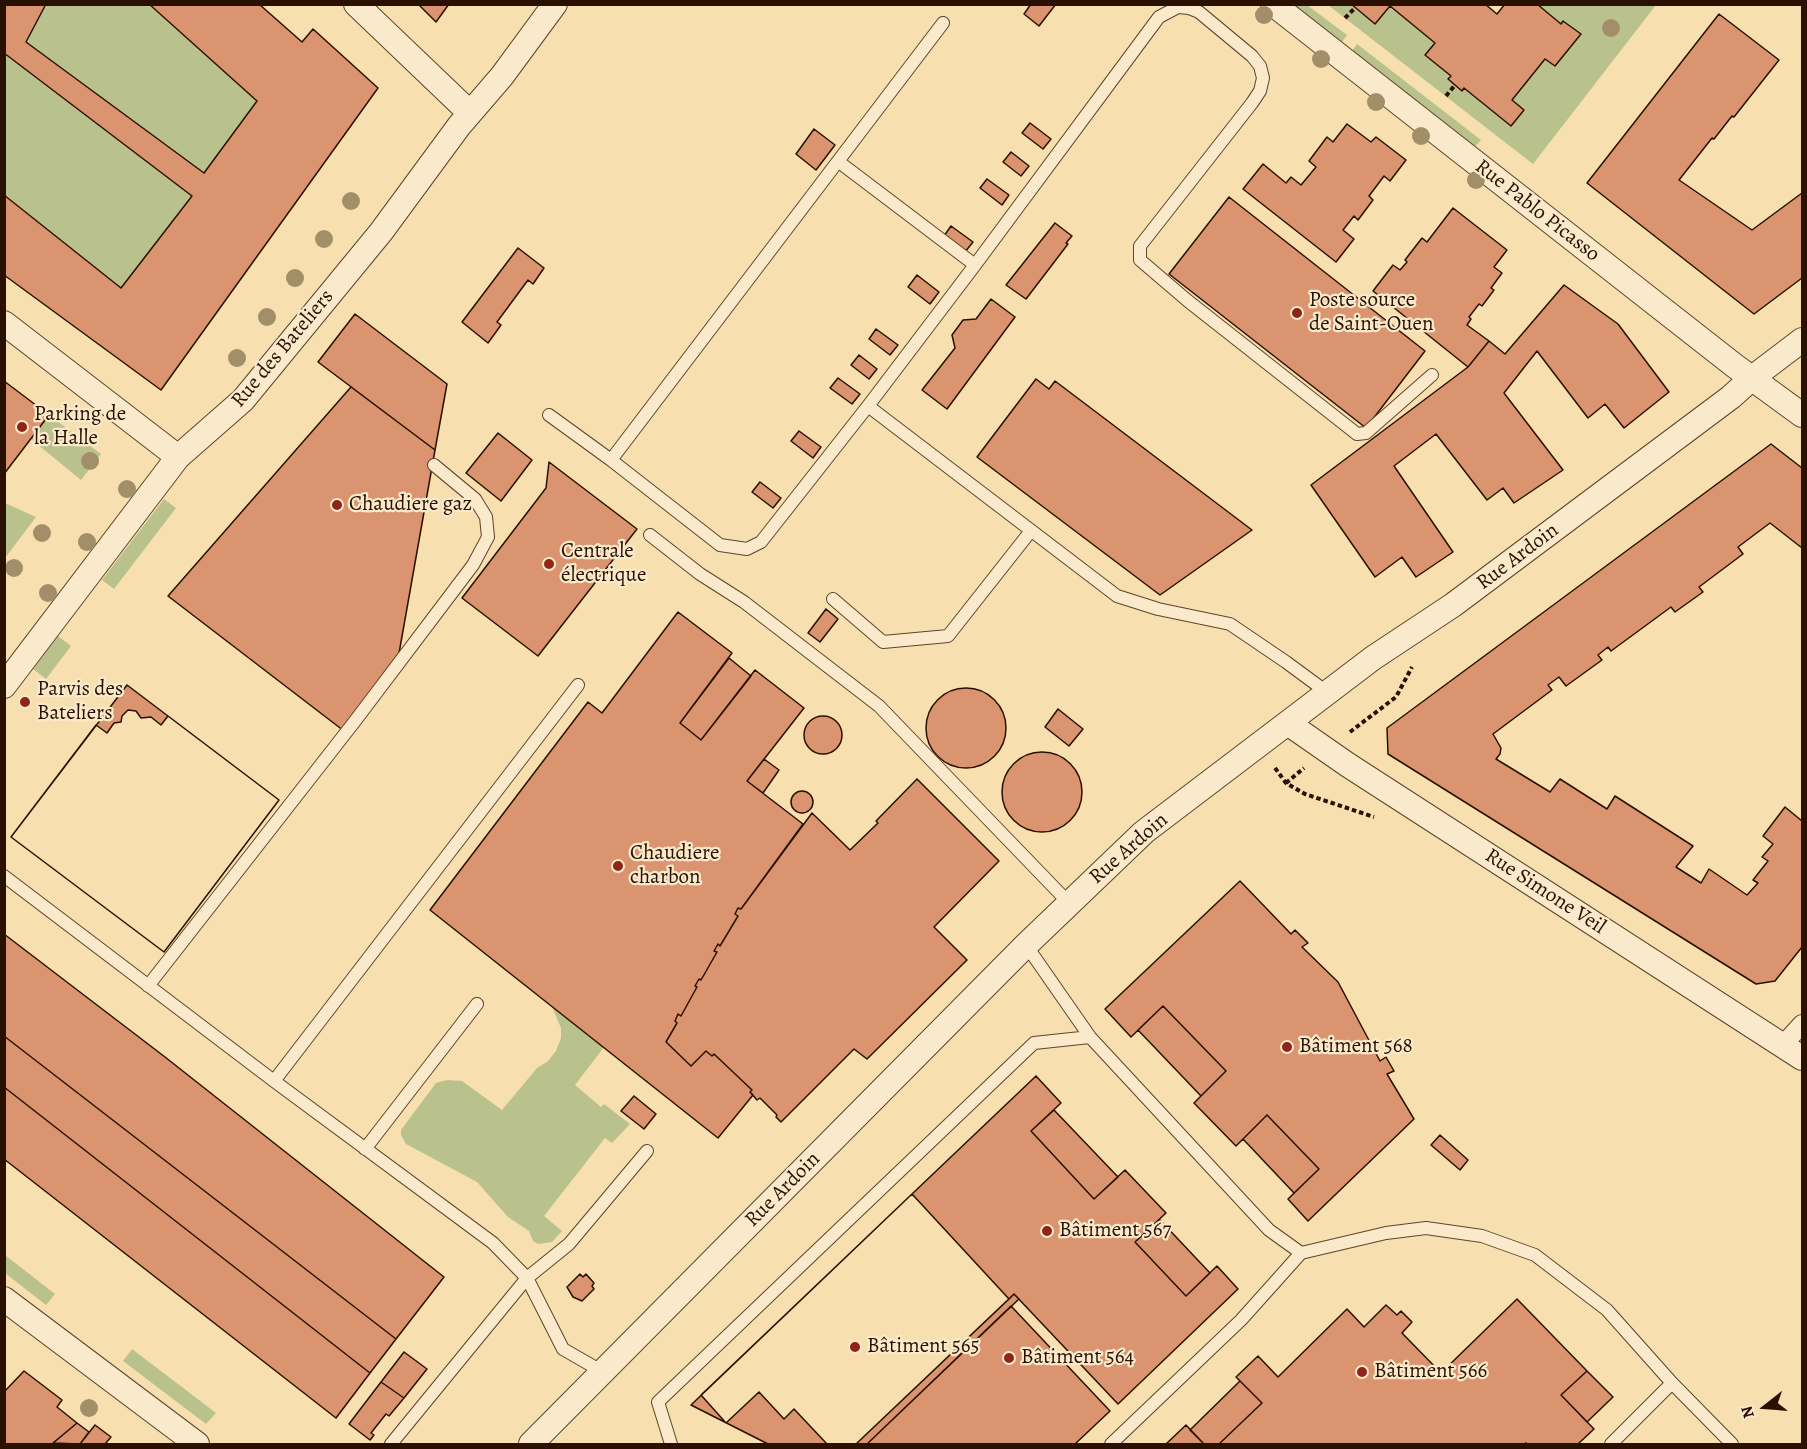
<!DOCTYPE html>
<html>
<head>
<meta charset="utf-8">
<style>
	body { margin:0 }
	#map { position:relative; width:1807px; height:1449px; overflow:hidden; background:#f7dfaf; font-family:Alegreya,serif }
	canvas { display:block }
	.frame { position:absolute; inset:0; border:6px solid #2a1000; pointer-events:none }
	.north { position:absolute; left:1735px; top:1377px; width:60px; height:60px; -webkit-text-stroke:4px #faeacb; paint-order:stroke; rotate:253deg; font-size:16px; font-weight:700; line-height:24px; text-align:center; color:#2a1000 }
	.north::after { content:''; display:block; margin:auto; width:21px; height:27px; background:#2a1000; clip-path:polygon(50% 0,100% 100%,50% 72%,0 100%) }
</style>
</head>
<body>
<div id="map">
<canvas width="1807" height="1449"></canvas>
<div class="frame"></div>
<div class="north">N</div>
</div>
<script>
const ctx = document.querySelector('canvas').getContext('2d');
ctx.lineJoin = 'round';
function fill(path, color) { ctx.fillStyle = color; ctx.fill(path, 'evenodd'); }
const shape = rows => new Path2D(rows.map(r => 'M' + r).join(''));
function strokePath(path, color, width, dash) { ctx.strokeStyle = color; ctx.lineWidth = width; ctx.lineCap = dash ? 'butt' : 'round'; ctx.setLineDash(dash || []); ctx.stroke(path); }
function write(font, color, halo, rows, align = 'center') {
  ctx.font = font + ' Alegreya,serif'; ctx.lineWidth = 4.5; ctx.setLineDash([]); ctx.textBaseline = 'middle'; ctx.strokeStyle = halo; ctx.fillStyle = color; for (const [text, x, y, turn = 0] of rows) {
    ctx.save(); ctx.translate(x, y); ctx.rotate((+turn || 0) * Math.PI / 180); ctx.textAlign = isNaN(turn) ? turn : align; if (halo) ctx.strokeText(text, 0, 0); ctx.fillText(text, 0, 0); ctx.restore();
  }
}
const green = shape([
	[46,5,149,5,257,101,204,173,26,42],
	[1287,5,1307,5,1347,35,1340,45],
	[1328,5,1351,5,1375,24,1390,6,1435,43,1425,55,1451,76,1448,80,1462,90,1464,88,1511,126,1524,110,1512,100,1545,59,1555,66,1580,35,1564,21,1561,24,1537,5,1656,5,1533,164],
	[1357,44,1481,140,1473,149,1350,54],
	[4,53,192,196,121,288,5,195],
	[49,415,101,454,81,480,31,439],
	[164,499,176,508,114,589,102,580],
	[5,503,36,517,5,558],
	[58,636,71,646,46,679,33,669],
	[552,1007,604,1047,575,1085,601,1107,604,1104,630,1124,612,1143,605,1138,544,1216,562,1231,552,1242,538,1244,533,1241,529,1231,508,1217,477,1182,406,1144,401,1135,401,1130,436,1083,447,1080,462,1081,502,1110,537,1068,548,1061,556,1051,561,1038,561,1028],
	[5,1255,55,1294,46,1305,5,1273],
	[132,1349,216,1413,206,1424,123,1361]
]);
const building = shape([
	[4,4,46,4,26,42,204,173,257,101,149,4,259,4,302,42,313,29,378,88,161,390,4,275,4,195,121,288,192,196,4,53,4,4],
	[418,4,449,4,436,22,418,4],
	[1031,4,1056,4,1039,26,1024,14,1031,4],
	[1351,4,1485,4,1497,14,1505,4,1537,4,1561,24,1563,21,1581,34,1555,66,1545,59,1512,100,1524,110,1511,126,1464,88,1462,91,1448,79,1451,76,1425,55,1435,43,1390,6,1375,24,1351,4],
	[1719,14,1779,60,1734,117,1732,116,1714,139,1712,138,1679,180,1752,230,1802,193,1802,278,1754,314,1587,183,1719,14],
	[1030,123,1051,139,1043,149,1022,133,1030,123],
	[1347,124,1371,142,1376,137,1406,160,1390,181,1384,176,1369,196,1373,200,1358,220,1354,216,1343,230,1354,239,1336,262,1243,189,1263,164,1286,183,1291,177,1301,185,1316,167,1309,161,1327,137,1333,142,1347,124],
	[814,129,835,145,816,170,796,154,814,129],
	[1011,152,1029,166,1021,176,1003,162,1011,152],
	[987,179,1009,195,1002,205,980,188,987,179],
	[1229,197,1425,351,1366,428,1169,274,1229,197],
	[1453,208,1507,250,1494,267,1502,273,1491,288,1494,290,1482,306,1479,304,1469,317,1471,319,1467,325,1489,341,1468,367,1373,291,1393,265,1400,270,1407,262,1405,260,1422,238,1427,242,1453,208],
	[1055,223,1072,236,1066,243,1068,244,1026,299,1006,285,1055,223],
	[951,226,973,242,965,252,944,236,951,226],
	[518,248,544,268,533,284,528,280,497,322,501,325,488,343,462,322,518,248],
	[917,275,939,292,930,304,908,287,917,275],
	[1564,285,1618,324,1669,392,1624,428,1605,404,1588,418,1537,351,1504,393,1563,470,1514,503,1503,488,1487,500,1436,434,1394,466,1453,552,1416,577,1402,557,1375,577,1311,485,1468,367,1489,341,1505,354,1564,285],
	[991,299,1015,317,947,409,922,390,955,348,952,335,963,320,976,319,991,299],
	[355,314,447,384,435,450,318,362,355,314],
	[876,329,898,345,890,355,869,339,876,329],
	[859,355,877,369,869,379,851,365,859,355],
	[838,378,860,394,852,404,830,388,838,378],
	[1036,379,1049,389,1055,381,1252,530,1160,595,977,457,1036,379],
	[4,381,49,415,4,474,4,381],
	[351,387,435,450,398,659,344,731,168,596,351,387],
	[799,431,821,447,813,458,791,441,799,431],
	[498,433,532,460,501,501,466,473,498,433],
	[1771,444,1802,468,1802,548,1770,523,1738,547,1743,554,1699,587,1703,592,1675,612,1671,607,1611,651,1608,647,1598,655,1602,660,1566,686,1559,677,1548,685,1552,690,1493,734,1501,748,1500,754,1496,759,1550,792,1560,779,1607,809,1615,796,1693,846,1676,867,1701,883,1709,869,1747,895,1758,883,1753,880,1768,861,1762,857,1773,844,1763,836,1785,807,1802,821,1802,947,1775,981,1756,984,1388,754,1387,728,1771,444],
	[549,462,637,529,538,656,462,598,546,488,549,462],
	[760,482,781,498,773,508,752,492,760,482],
	[826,609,838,619,820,642,808,633,826,609],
	[678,612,732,653,680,723,701,740,755,670,804,708,747,781,803,824,741,909,738,908,735,914,738,916,720,946,718,944,714,951,717,952,701,980,699,979,695,986,697,987,681,1016,678,1014,675,1021,677,1023,666,1042,691,1066,706,1051,712,1056,714,1054,752,1090,750,1092,753,1095,718,1138,430,910,588,702,602,713,678,612],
	[729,658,751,676,701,740,680,723,729,658],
	[127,685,279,800,164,952,11,837,127,685],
	'926 728a40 40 0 1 1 80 0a40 40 0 1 1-80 0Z',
	[1058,709,1083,729,1069,746,1045,727,1058,709],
	[128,710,136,711,141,718,151,717,161,725,168,716,279,800,164,952,11,837,96,725,107,733,114,723,121,722,122,716,128,710],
	'804 735a19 19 0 1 1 38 0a19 19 0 1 1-38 0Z',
	'1002 792a40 40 0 1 1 80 0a40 40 0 1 1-80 0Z',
	[764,759,779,770,763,793,747,781,764,759],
	[917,779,999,861,934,927,967,960,867,1059,854,1049,781,1122,776,1117,777,1115,760,1098,757,1100,750,1092,752,1090,714,1054,712,1056,706,1051,691,1066,666,1042,677,1023,675,1021,678,1014,681,1016,697,987,695,986,699,979,701,980,717,952,714,951,718,944,720,946,738,916,735,914,738,908,741,909,812,813,850,850,878,823,876,821,917,779],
	'791 802a11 11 0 1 1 22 0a11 11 0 1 1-22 0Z',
	[1240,881,1291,934,1295,930,1308,943,1302,947,1338,982,1380,1061,1386,1057,1394,1071,1387,1074,1414,1119,1308,1221,1288,1199,1319,1169,1267,1115,1236,1146,1194,1103,1226,1071,1163,1006,1131,1037,1105,1009,1240,881],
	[4,934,165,1057,444,1277,396,1339,4,1036,4,934],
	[1163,1006,1226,1071,1201,1096,1138,1030,1163,1006],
	[4,1036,396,1339,370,1373,4,1087,4,1036],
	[1036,1076,1061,1103,1031,1131,1094,1199,1125,1170,1166,1213,1135,1242,1186,1296,1217,1266,1238,1289,1118,1404,1014,1294,1009,1299,912,1194,1036,1076],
	[4,1087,370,1373,336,1418,4,1159,4,1087],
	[634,1096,656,1114,644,1129,621,1111,634,1096],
	[1054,1110,1118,1177,1094,1199,1031,1131,1054,1110],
	[1267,1115,1319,1169,1294,1193,1243,1139,1267,1115],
	[1440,1135,1468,1160,1460,1170,1431,1145,1440,1135],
	[912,1194,1009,1299,856,1444,768,1444,691,1405,912,1194],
	[912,1194,1009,1299,856,1444,827,1444,794,1409,784,1419,759,1392,726,1423,701,1395,912,1194],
	[1160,1220,1210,1273,1186,1296,1135,1242,1160,1220],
	[580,1274,583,1277,586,1274,594,1283,592,1286,594,1289,582,1301,573,1297,567,1287,580,1274],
	[1014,1294,1019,1299,867,1444,856,1444,1014,1294],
	[1517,1299,1587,1371,1561,1395,1594,1429,1578,1444,1527,1444,1526,1443,1524,1444,1219,1444,1262,1403,1236,1377,1258,1356,1278,1377,1347,1309,1364,1327,1386,1305,1397,1315,1401,1311,1412,1322,1402,1333,1441,1373,1517,1299],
	[1011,1306,1110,1411,1075,1444,867,1444,1011,1306],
	[404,1352,427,1369,404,1398,381,1382,404,1352],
	[24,1371,62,1400,57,1407,77,1423,52,1444,4,1444,4,1392,24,1371],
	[1587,1371,1613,1397,1587,1422,1561,1395,1587,1371],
	[1240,1381,1262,1403,1219,1444,1204,1444,1190,1430,1240,1381],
	[381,1382,404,1398,389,1416,386,1414,371,1433,374,1435,370,1440,349,1424,381,1382],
	[77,1423,89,1432,80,1444,53,1443,77,1423],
	[95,1425,111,1437,105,1444,80,1444,95,1425],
	[1186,1425,1204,1444,1166,1444,1186,1425]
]);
const path = shape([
	[1345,18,1355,8],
	[1446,96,1455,85],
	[1350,732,1396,697,1412,667],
	[1275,768,1286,783,1305,794,1374,817],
	[1286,783,1304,768]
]);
const service = shape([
	[839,162,975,265],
	[868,406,1117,596,1158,609,1230,624,1286,662,1328,693],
	[549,415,611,460,720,545,747,549,761,542,868,406,975,265,1159,17,1178,7,1189,8,1199,12,1252,56,1260,66,1263,78,1260,91,1252,103,1140,246,1140,260,1188,301,1357,434,1366,433,1432,375],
	[611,460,943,23],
	[650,535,700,574,744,602,879,706,1069,903],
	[833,599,883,642,948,636,1030,532],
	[4,876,274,1081,493,1243,527,1278,563,1349,603,1372],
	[1026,945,1090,1037,1269,1230,1301,1253,1386,1233,1426,1228,1482,1236,1535,1255,1607,1310,1672,1383,1611,1444],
	[148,986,355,721,473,565,488,537,486,517,475,499,434,465],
	[274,1081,578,685],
	[365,1149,477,1004],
	[1672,1383,1732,1444],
	[391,1444,527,1278,569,1244,647,1151],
	[671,1444,658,1402,1034,1043,1090,1037],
	[1111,1444,1241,1320,1301,1253]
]);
const pedestrian = shape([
	[1783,1045,1802,1024]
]);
const minor = shape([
	[356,4,470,113],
	[1273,4,1735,366,1802,415],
	[4,323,178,457],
	[4,686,178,457,243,400,381,232,459,126,502,76,555,4],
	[1289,724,1348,765,1802,1058],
	[4,1299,197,1444],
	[531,1444,1026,945,1144,832,1373,658,1453,605,1731,397,1752,378,1802,340]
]);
const trees = [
	[1264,15],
	[1611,28],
	[1321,59],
	[1376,102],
	[1421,136],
	[1476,180],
	[351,201],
	[324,239],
	[295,278],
	[267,317],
	[237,358],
	[90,461],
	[127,489],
	[42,533],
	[87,542],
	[14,568],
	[48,593],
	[89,1408]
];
const markers = [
	[1297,313,6,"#8f2418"],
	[22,427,6,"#8f2418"],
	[337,505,6,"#8f2418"],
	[549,564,6,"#8f2418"],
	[25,702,6,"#8f2418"],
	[618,866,6,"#8f2418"],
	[1287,1047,6,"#8f2418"],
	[1047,1231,6,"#8f2418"],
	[855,1347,6,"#8f2418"],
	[1009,1358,6,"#8f2418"],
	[1362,1372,6,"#8f2418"]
];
const streetNames = [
	["Rue Pablo Picasso",1537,211,38],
	["Rue des Bateliers",283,349,-50],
	["Rue Ardoin",1518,557,-37],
	["Rue Ardoin",1129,849,-41],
	["Rue Simone Veil",1545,892,33],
	["Rue Ardoin",783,1190,-45]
];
const poiNames = [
	["Poste source",1309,301],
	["de Saint-Ouen",1309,325],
	["Parking de",34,415],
	["la Halle",34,439],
	["Chaudiere gaz",349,505],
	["Centrale",561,552],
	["électrique",561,576],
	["Parvis des",37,690],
	["Bateliers",37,714],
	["Chaudiere",630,854],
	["charbon",630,878],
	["Bâtiment 568",1299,1047],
	["Bâtiment 567",1059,1231],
	["Bâtiment 565",867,1347],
	["Bâtiment 564",1021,1358],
	["Bâtiment 566",1374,1372]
];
fill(green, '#b9c28d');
fill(building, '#da9470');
strokePath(building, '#2a1000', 1.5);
strokePath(service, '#5d442c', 14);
strokePath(pedestrian, '#5d442c', 20);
strokePath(minor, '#5d442c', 26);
strokePath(path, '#2a1000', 4, [4.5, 3]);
strokePath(service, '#faeacb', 12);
strokePath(pedestrian, '#faeacb', 18);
strokePath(minor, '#faeacb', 24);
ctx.fillStyle = '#a28f6a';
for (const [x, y] of trees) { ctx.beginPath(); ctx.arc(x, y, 9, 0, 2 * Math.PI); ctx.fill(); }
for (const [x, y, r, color] of markers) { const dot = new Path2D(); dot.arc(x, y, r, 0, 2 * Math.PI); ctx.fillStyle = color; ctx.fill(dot); strokePath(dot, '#faeacb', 2); }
write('21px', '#2a1000', '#faeacb', streetNames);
write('21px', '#2a1000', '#faeacb', poiNames, 'left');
</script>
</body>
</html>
